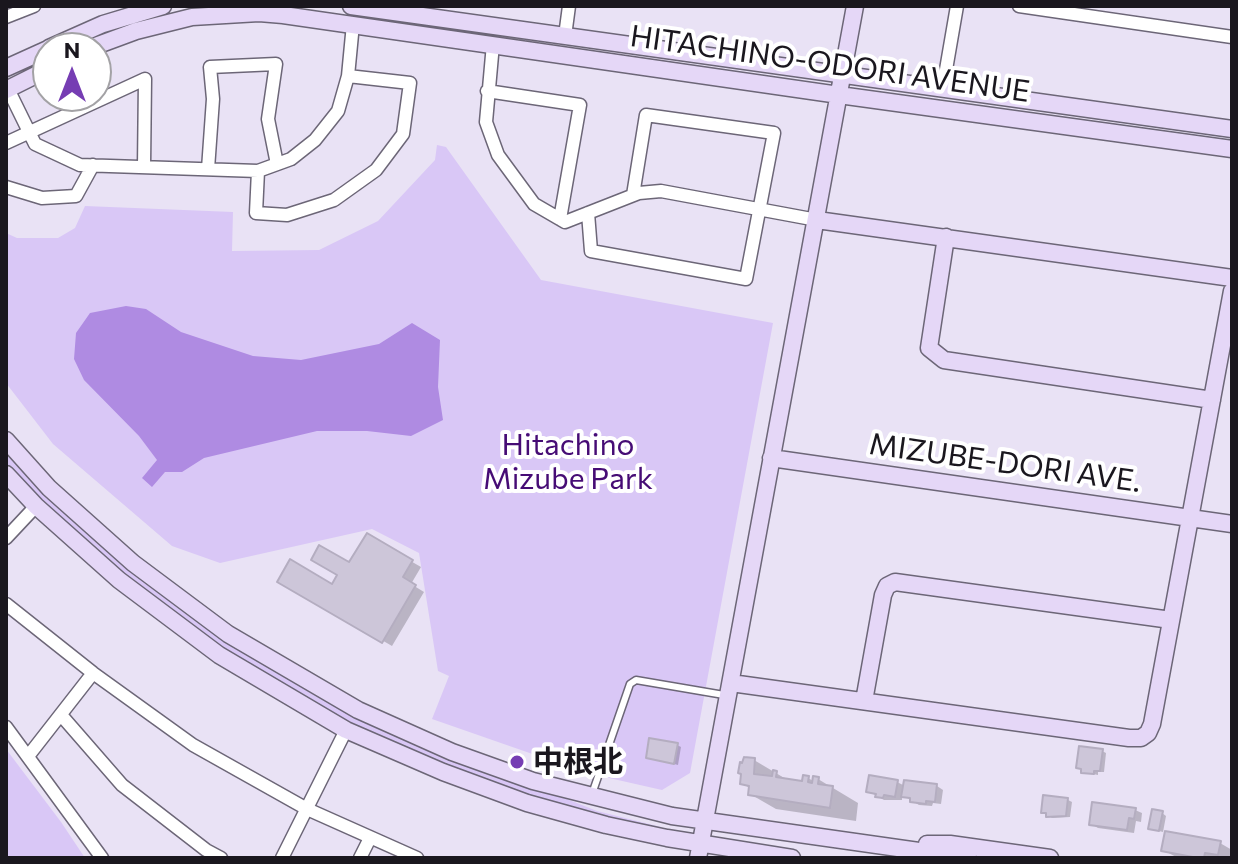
<!DOCTYPE html>
<html>
<head>
<meta charset="utf-8">
<style>
	body { margin:0 }
	#map { position:relative; width:1238px; height:864px; overflow:hidden; background:#e9e2f5; font-family:Commissioner,sans-serif }
	canvas { display:block }
	.frame { position:absolute; inset:0; border:8px solid #1a171e; pointer-events:none }
	.north { position:absolute; left:32px; top:32px; width:80px; height:80px; box-sizing:border-box; background:#fff; border:2px solid #a3a2a5; border-radius:50%; rotate:0deg; font-size:22px; font-weight:700; line-height:32px; text-align:center; color:#1a171e }
	.north::after { content:''; display:block; margin:auto; width:28px; height:36px; background:#763db3; clip-path:polygon(50% 0,100% 100%,50% 72%,0 100%) }
</style>
</head>
<body>
<div id="map">
<canvas width="1238" height="864"></canvas>
<div class="frame"></div>
<div class="north">N</div>
</div>
<script>
const ctx = document.querySelector('canvas').getContext('2d');
ctx.lineJoin = 'round';
function fill(path, color) { ctx.fillStyle = color; ctx.fill(path, 'evenodd'); }
const shape = rows => new Path2D(rows.map(r => 'M' + r).join(''));
function strokePath(path, color, width, dash) { ctx.strokeStyle = color; ctx.lineWidth = width; ctx.lineCap = dash ? 'butt' : 'round'; ctx.setLineDash(dash || []); ctx.stroke(path); }
function write(font, color, halo, rows, align = 'center') {
  ctx.font = font + ' Commissioner,"Noto Sans JP",sans-serif'; ctx.lineWidth = 8; ctx.setLineDash([]); ctx.textBaseline = 'middle'; ctx.strokeStyle = halo; ctx.fillStyle = color; for (const [text, x, y, turn = 0] of rows) {
    ctx.save(); ctx.translate(x, y); ctx.rotate((+turn || 0) * Math.PI / 180); ctx.textAlign = isNaN(turn) ? turn : align; if (halo) ctx.strokeText(text, 0, 0); ctx.fillText(text, 0, 0); ctx.restore();
  }
}
const green = shape([
	[437,145,446,147,541,280,773,323,690,773,662,790,587,773,432,719,449,676,438,671,419,553,372,529,220,563,172,546,53,444,6,383,6,233,17,238,58,238,75,228,85,206,233,212,232,251,319,250,378,221,435,160],
	[6,450,242,651,294,682,359,717,597,811,661,827,663,830,553,805,482,782,348,723,208,642,88,546,6,464],
	[6,749,61,822,85,858,6,858]
]);
const water = shape([
	[126,306,146,309,181,332,253,356,301,360,379,344,412,323,440,340,438,387,443,420,411,436,367,431,317,431,204,458,182,472,165,472,152,487,142,478,157,460,139,436,84,380,74,359,76,333,90,313]
]);
const shadow = shape([
	[367,536,421,567,411,584,424,592,392,646,280,581,333,586],
	[677,745,681,747,678,765,648,757],
	[1102,751,1106,753,1104,772,1098,772,1098,775,1083,772],
	[754,760,791,782,804,783,808,778,815,782,818,779,858,803,856,821,776,809,750,794,751,789,742,783],
	[897,782,905,786,937,786,943,790,941,804,933,803,932,806,919,805,902,795,902,800,884,800,868,791],
	[1068,800,1072,802,1070,817,1052,818,1043,812],
	[1135,810,1142,813,1141,822,1136,821,1134,833,1098,828,1091,824],
	[1162,813,1166,816,1163,832,1155,830],
	[1220,843,1232,850,1232,858,1178,858,1163,850]
]);
const building = shape([
	[367,533,413,560,403,577,416,585,382,643,277,582,290,559,332,584,337,575,311,560,319,545,349,562,367,533],
	[649,738,678,743,674,764,646,758,649,738],
	[1079,746,1103,749,1100,771,1094,771,1094,774,1081,773,1081,769,1076,768,1079,746],
	[744,757,755,758,754,774,772,776,773,770,777,771,776,777,802,781,803,775,809,776,808,782,812,783,813,776,819,777,818,784,833,786,830,808,748,795,749,786,740,784,741,774,738,773,740,762,742,763,744,757],
	[869,775,898,780,895,797,884,795,883,798,875,797,876,794,866,792,869,775],
	[904,780,937,784,935,802,926,801,926,804,910,802,910,798,901,797,904,780],
	[1043,795,1068,798,1066,816,1046,817,1046,813,1041,813,1043,795],
	[1092,802,1136,808,1134,819,1129,818,1127,830,1089,825,1092,802],
	[1152,809,1163,811,1159,831,1148,829,1152,809],
	[1165,831,1221,841,1218,855,1205,853,1204,858,1198,858,1161,851,1165,831]
]);
const lane = shape([
	[592,794,630,684,636,680,724,695]
]);
const street = shape([
	[1019,6,1232,37],
	[6,17,34,6],
	[565,36,569,6],
	[493,44,486,122,498,155,534,204,565,222,639,193,661,191,817,220],
	[943,87,957,6],
	[8,89,35,144,80,165,258,171,291,159,315,140,338,111,348,76,353,24],
	[487,91,580,105,560,219],
	[6,143,145,79,144,167],
	[208,169,213,99,210,67,276,64,268,119,277,164],
	[258,171,256,213,287,215,334,200,376,170,403,134,410,83,348,76],
	[6,187,42,198,76,196,93,165],
	[588,213,591,251,746,279,774,133,646,115,633,195],
	[6,538,36,506],
	[6,604,93,673,193,745,307,809,417,858],
	[61,715,122,785,206,850,221,858],
	[6,727,102,858],
	[29,755,93,673],
	[282,858,346,730],
	[360,858,370,838]
]);
const secondary = shape([
	[351,6,1232,129],
	[49,48,103,24,163,6],
	[90,48,136,31,192,17,259,13,283,15,839,95,1232,149],
	[6,68,48,49],
	[6,90,48,69],
	[817,220,1232,278],
	[946,237,929,348,944,360,1212,400],
	[6,440,49,488,133,563,228,634,358,710,452,752,533,781,672,816,968,858],
	[771,458,1232,524],
	[6,474,36,506,119,580,219,655,346,730,443,772,527,803,606,825,667,838,792,858],
	[731,683,1129,738,1141,738,1148,733,1152,724,1232,291],
	[864,701,883,595,887,586,895,582,1171,620],
	[927,844,950,844,1050,858],
	[698,858,855,6]
]);
const markers = [
	[517,762,8,"#763db3"]
];
const streetNames = [
	["HITACHINO-ODORI AVENUE",830,64,8],
	["MIZUBE-DORI AVE.",1005,463,8]
];
const parkNames = [
	["Hitachino",568,445],
	["Mizube Park",568,479]
];
const poiNames = [
	["中根北",533,762]
];
fill(green, '#d9c7f6');
fill(water, '#af8be2');
fill(shadow, '#0003');
fill(building, '#cdc6d9');
strokePath(building, '#b4adc0', 2);
strokePath(lane, '#6c6677', 9);
strokePath(street, '#6c6677', 15);
strokePath(secondary, '#6c6677', 19);
strokePath(lane, '#fff', 6);
strokePath(street, '#fff', 12);
strokePath(secondary, '#e5d7f7', 16);
for (const [x, y, r, color] of markers) { const dot = new Path2D(); dot.arc(x, y, r, 0, 2 * Math.PI); ctx.fillStyle = color; ctx.fill(dot); strokePath(dot, '#fff', 3); }
write('30px', '#1a171e', '#fff', streetNames);
write('30px', '#460c75', '#fff', parkNames);
write('bold 30px', '#1a171e', '#fff', poiNames, 'left');
</script>
</body>
</html>
